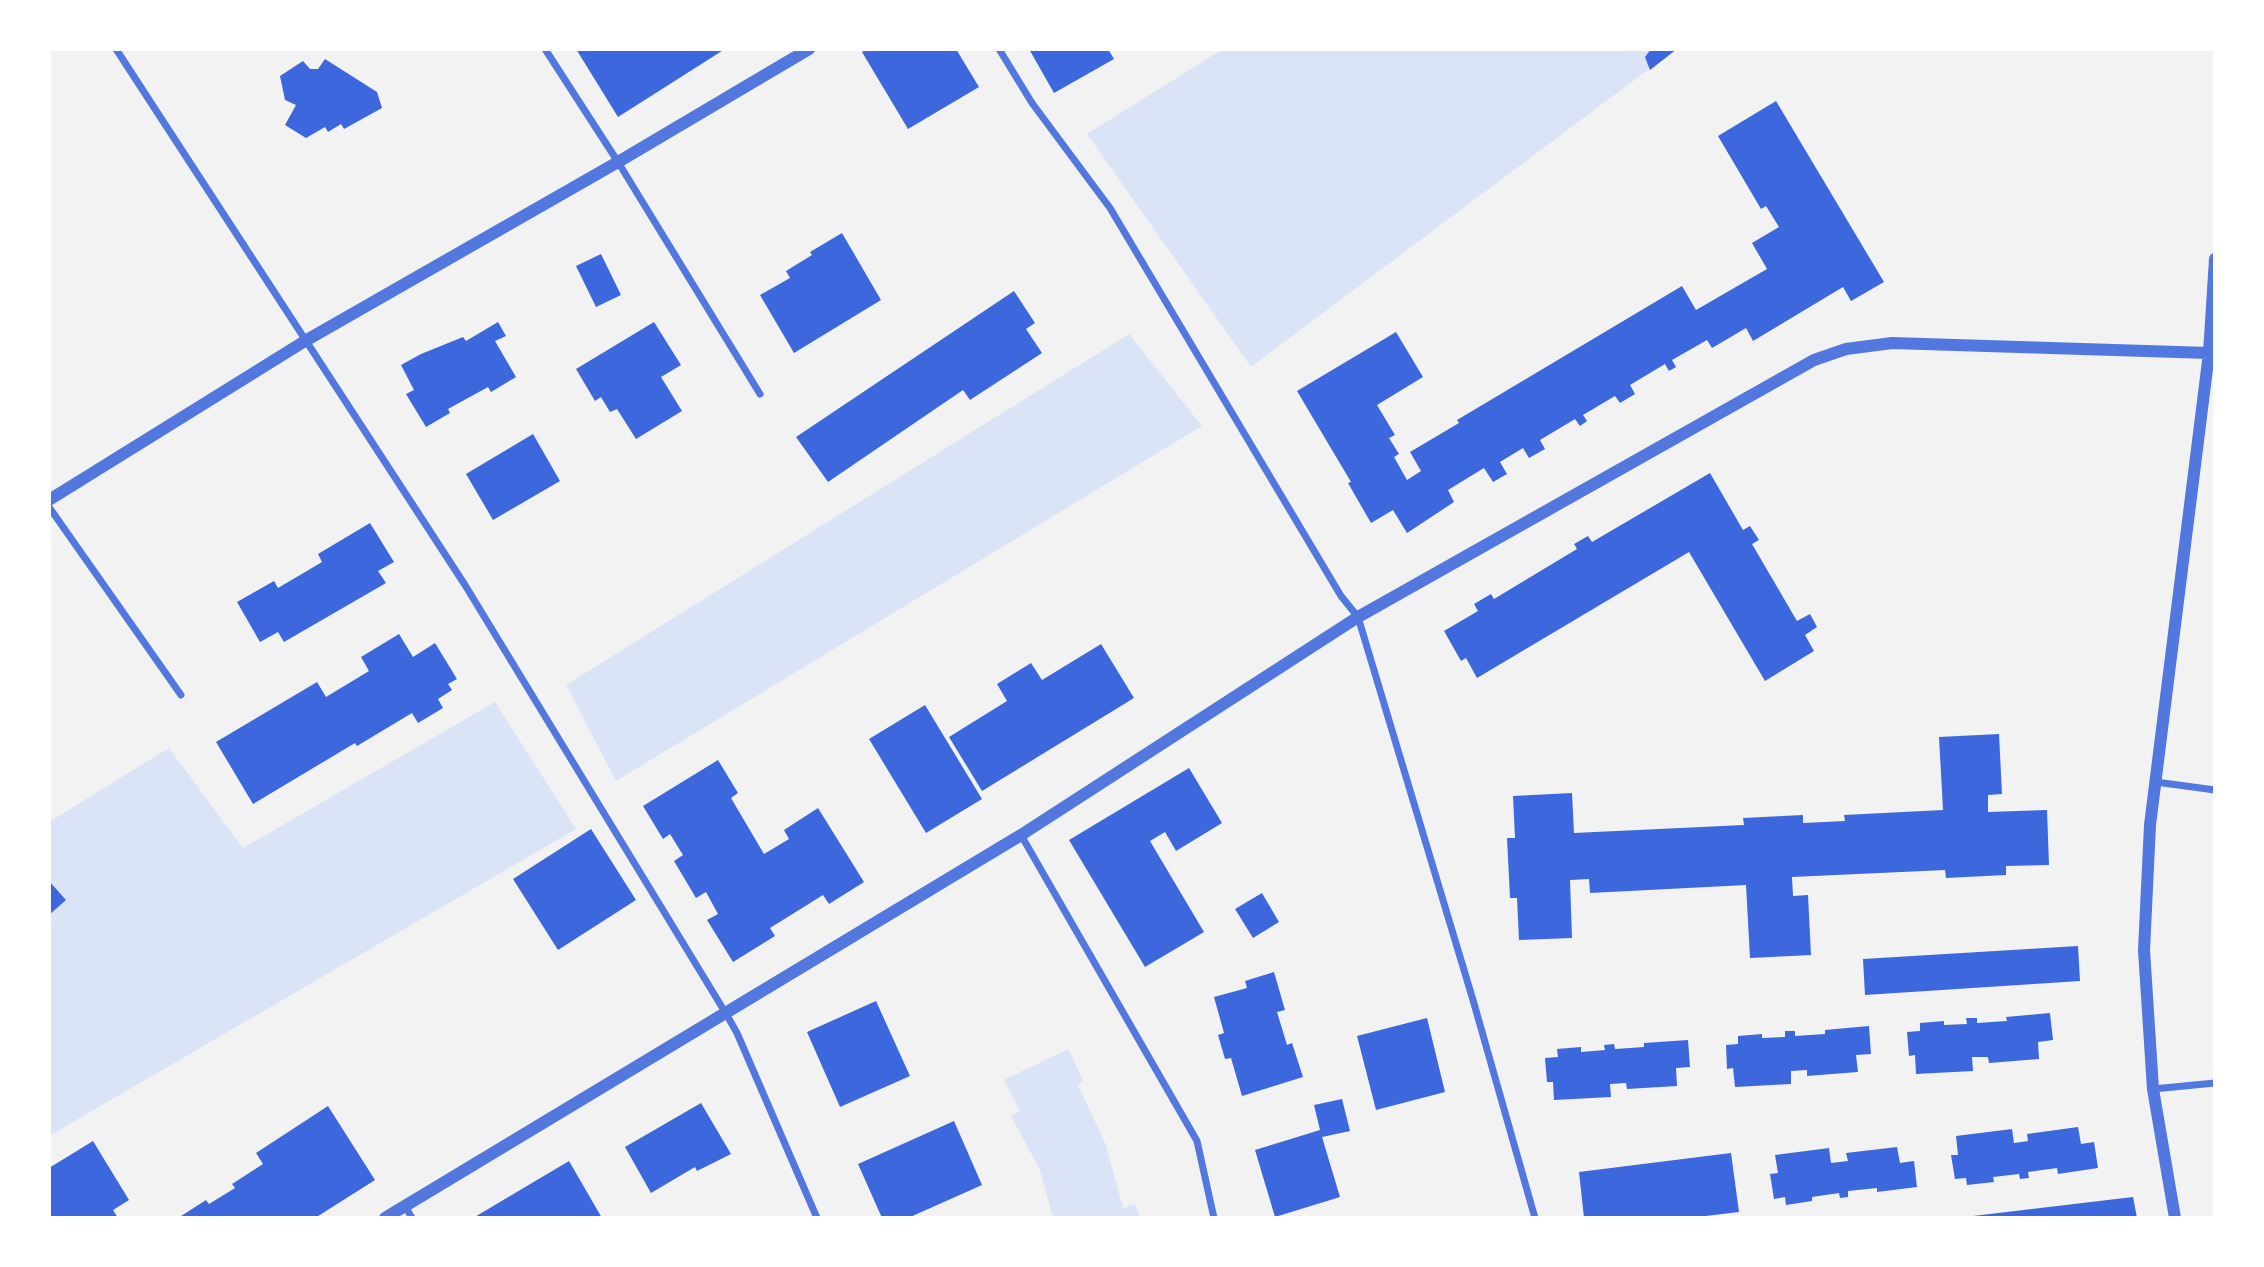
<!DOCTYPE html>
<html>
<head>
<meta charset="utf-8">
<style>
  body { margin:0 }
  #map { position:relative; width:2264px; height:1267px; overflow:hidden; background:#f2f2f2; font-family:"Fira Sans Condensed",sans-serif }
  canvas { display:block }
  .frame { position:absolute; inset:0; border:51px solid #fff; pointer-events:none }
</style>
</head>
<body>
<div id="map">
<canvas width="2264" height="1267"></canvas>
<div class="frame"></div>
</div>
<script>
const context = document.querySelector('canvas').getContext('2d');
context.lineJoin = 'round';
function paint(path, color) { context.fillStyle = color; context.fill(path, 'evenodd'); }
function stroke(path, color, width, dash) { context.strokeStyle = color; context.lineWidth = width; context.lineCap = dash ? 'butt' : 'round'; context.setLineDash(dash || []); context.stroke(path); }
paint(new Path2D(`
  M1223 49H1676L1251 367 1087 134Z
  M1129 334 1202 426 616 781 566 685Z
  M495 702 576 829 49 1136V822L169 748 243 848Z
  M1068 1049 1083 1080 1078 1085 1106 1145 1123 1208 1135 1204 1140 1218H1053L1040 1170 1011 1116 1020 1111 1004 1080Z`), '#dbe4f7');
paint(new Path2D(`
  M576 49H725L618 117Z
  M867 49H956L979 87 908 129 862 52Z
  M1029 49H1108L1114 59 1054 93Z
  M1651 49H1677L1650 70 1645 57Z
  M325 59 377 92 382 108 344 129 341 124 328 132 325 127 306 138 285 125 296 105 285 100 280 76 303 61 310 69H318Z
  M1776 101 1884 282 1851 301 1843 287 1753 341 1746 328 1712 348 1707 340 1672 360 1676 367 1669 371 1665 364 1630 385 1635 394 1620 403 1615 396 1583 415 1587 421 1580 426 1575 419 1540 440 1545 449 1529 458 1523 448 1500 462 1507 474 1493 482 1484 468 1448 490 1454 502 1407 533 1393 510 1371 523 1348 483 1351 482 1297 391 1396 332 1423 377 1377 405 1395 435 1389 438 1399 454 1394 457 1407 480 1421 471 1410 452 1459 423 1457 420 1682 286 1696 310 1767 269 1752 243 1779 227 1766 206 1761 209 1718 136Z
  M842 233 881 300 794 353 760 295 790 278 786 271 812 255 810 252Z
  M601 254 621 295 596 307 576 266Z
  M1014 291 1035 323 1026 329 1042 353 970 400 963 390 828 482 796 437Z
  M498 322 506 336 495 341 516 377 491 392 488 387 448 409 450 413 426 427 406 394 414 390 401 365 421 354 463 337 466 341Z
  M654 322 681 365 661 377 682 411 636 439 617 409 610 412 601 397 595 401 576 369Z
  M533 434 560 481 493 520 466 474Z
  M1710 473 1743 530 1750 526 1759 540 1752 544 1797 621 1810 614 1817 627 1805 635 1814 651 1765 681 1689 552 1477 678 1466 658 1461 661 1444 631 1478 611 1474 604 1491 594 1494 599 1577 549 1574 544 1588 536 1592 542Z
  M370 523 394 562 378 571 386 583 284 642 278 632 260 642 237 602 274 581 278 588 322 562 318 554Z
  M399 634 413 657 435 643 457 679 448 684 452 690 438 699 443 708 418 723 412 713 357 746 355 743 253 804 216 742 317 682 326 697 369 671 361 657Z
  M1101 644 1134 698 982 791 949 737 1007 701 997 684 1031 663 1042 680Z
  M925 705 982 799 926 833 869 739Z
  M1999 734 2002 794 1988 795V812L2047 810 2049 865 2006 866V875L1946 878 1945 870 1792 877 1793 896 1808 895 1811 955 1750 958 1746 885 1590 893 1589 879 1570 880 1572 938 1519 940 1517 898H1510L1507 838H1515L1513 796 1572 793 1574 833 1744 825 1743 818 1803 815V823L1845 821 1844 815 1943 810 1939 737Z
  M718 760 738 793 731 798 764 854 789 839 784 830 818 808 864 882 829 904 823 895 770 928 775 936 733 962 707 920 718 914 706 892 696 898 674 861 683 855 670 834 663 839 643 806Z
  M1189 768 1222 823 1176 851 1165 832 1150 841 1204 932 1145 967 1069 840Z
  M591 829 636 900 558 950 513 879Z
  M49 881 66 900 49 915Z
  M1262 893 1279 922 1253 938 1235 909Z
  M2078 946 2080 981 1865 995 1863 959Z
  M1274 972 1285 1010 1277 1012 1287 1045 1292 1043 1303 1077 1242 1096 1231 1058 1225 1059 1218 1035 1224 1033 1214 997 1247 988 1245 981Z
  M876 1001 910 1076 840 1107 807 1032Z
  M2050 1013 2053 1040 2038 1042 2039 1059 1989 1063 1988 1057H1972L1973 1071 1916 1074 1915 1055 1909 1056 1907 1032 1920 1031V1023L1944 1021V1025L1967 1024 1966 1018H1977V1023L2007 1021 2006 1017Z
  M1427 1018 1445 1092 1376 1110 1357 1036Z
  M1869 1026 1871 1054 1856 1055 1858 1072 1807 1076V1070L1791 1071V1084L1735 1087 1733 1068 1727 1069 1726 1045 1738 1044V1036L1762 1034V1038L1785 1037V1031H1795V1036L1825 1034V1030Z
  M1688 1040 1690 1067 1676 1068 1677 1086 1627 1089 1626 1083 1610 1084 1611 1097 1554 1100 1553 1082H1547L1545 1058 1558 1057 1557 1049 1581 1047V1052L1605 1050 1604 1045 1614 1044 1615 1049 1644 1047V1043Z
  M1342 1099 1350 1131 1322 1137 1340 1197 1275 1217 1255 1150 1320 1130 1314 1105Z
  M701 1103 731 1154 697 1171 695 1167 651 1193 625 1147Z
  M328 1106 375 1180 315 1218H178L206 1200 209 1204 235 1188 232 1184 263 1164 256 1153Z
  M954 1121 982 1185 908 1218H882L858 1164Z
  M2078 1127 2081 1144 2094 1142 2098 1168 2058 1174 2057 1168 2028 1172 2029 1178 2020 1179 2019 1174 1993 1177 1994 1182 1967 1185 1966 1178 1955 1179 1951 1155H1958L1956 1136 2012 1129 2014 1143 2028 1141 2027 1134Z
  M93 1141 129 1200 113 1210 118 1218H49V1168Z
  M1897 1147 1900 1163 1914 1161 1917 1187 1877 1192V1188L1848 1191V1197L1840 1198 1839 1193 1812 1197V1201L1786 1205 1785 1197 1774 1199 1770 1174 1778 1173 1775 1155 1829 1148 1831 1163 1848 1161 1846 1153Z
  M1731 1153 1739 1212 1689 1218H1584L1579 1172Z
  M569 1161 602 1218H473Z
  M2133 1197 2137 1218H1973V1216Z`), '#3d67dc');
stroke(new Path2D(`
  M116 49 465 585 725 1012 737 1033 817 1218
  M545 49 618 162 760 394
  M999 49 1032 103 1110 208 1341 596 1358 617 1473 1000 1535 1218
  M49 507 181 695
  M2156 782 2215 790
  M1021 835 1197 1141 1214 1218
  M2153 1089 2215 1083
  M405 1206 412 1218`), '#5277de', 7);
stroke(new Path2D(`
  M49 500 305 341 618 162 809 49
  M385 1218 1021 835 1358 617 1814 360 1846 349 1892 343 2209 353
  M2175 1218 2153 1089 2144 950 2150 825 2209 353 2215 259`), '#5277de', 12);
</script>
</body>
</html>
